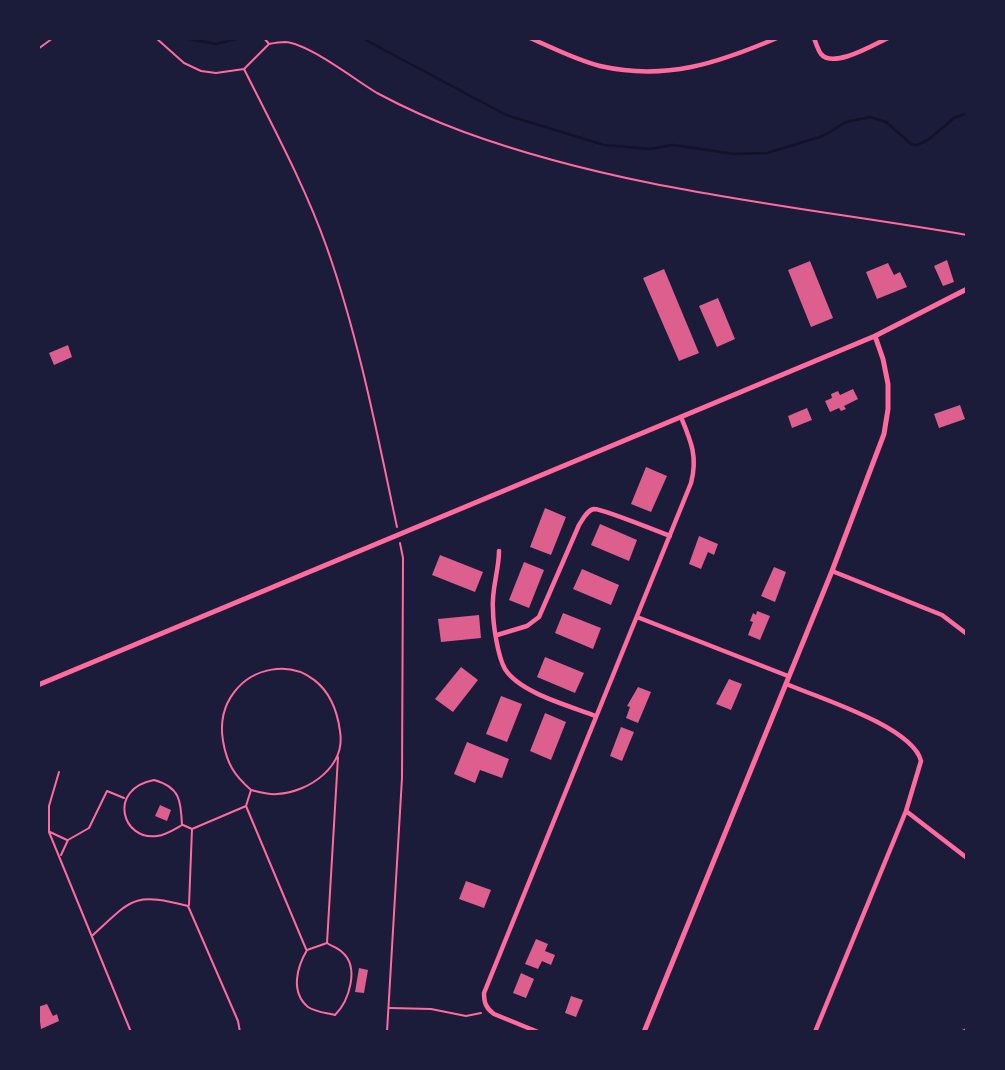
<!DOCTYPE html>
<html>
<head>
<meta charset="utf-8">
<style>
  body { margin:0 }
  #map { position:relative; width:1005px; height:1070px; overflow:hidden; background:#1b1b3a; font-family:"Noto Serif",serif }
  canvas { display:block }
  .frame { position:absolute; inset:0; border:40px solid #1b1b3a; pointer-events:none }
</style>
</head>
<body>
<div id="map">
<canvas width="1005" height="1070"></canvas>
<div class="frame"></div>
</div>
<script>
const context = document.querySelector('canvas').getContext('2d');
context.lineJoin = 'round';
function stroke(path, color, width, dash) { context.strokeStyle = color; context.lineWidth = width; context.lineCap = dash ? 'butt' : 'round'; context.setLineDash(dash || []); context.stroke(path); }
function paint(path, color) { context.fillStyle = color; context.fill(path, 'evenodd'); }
stroke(new Path2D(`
  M184 38 216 44 240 38
  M362 38 506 115 604 145 650 149 673 145 735 154 767 153 823 136 846 122 870 117 886 122 911 144 917 145 928 140 954 118 967 113`), '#12122b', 2.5);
paint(new Path2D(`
  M947 260 954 282 943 286 934 266Z
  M810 261 833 318 811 327 788 270Z
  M888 263 894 275 900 272 907 287 877 299 866 272Z
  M664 269 699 353 679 361 643 278Z
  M718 298 735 339 717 347 699 306Z
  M68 345 72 357 54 365 49 353Z
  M853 389 858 399 844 406 846 409 841 411 839 408 830 412 825 401 832 398 831 394 838 391 840 395Z
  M960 405 965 419 939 428 934 414Z
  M807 408 812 420 792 428 788 416Z
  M646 467 667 476 651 512 631 504Z
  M545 508 566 517 551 555 530 547Z
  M600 524 637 540 629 561 591 545Z
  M699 536 718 544 714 555 708 552 701 569 689 564Z
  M440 555 483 572 475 592 432 575Z
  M524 562 544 570 529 608 509 600Z
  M774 567 786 572 775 602 761 596Z
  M582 569 619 585 611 605 573 589Z
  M757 611 770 616 760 640 748 635 753 622 750 621 753 613 756 615Z
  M563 613 601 628 593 649 555 633Z
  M479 615 481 638 441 642 438 619Z
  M545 657 584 673 575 693 537 677Z
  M461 667 478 680 453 712 435 699Z
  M729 679 742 684 731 710 716 704Z
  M638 687 651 692 638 723 626 718 630 707 627 706Z
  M501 696 522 704 507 742 486 734Z
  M545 713 566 722 551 760 530 751Z
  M621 727 634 732 622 761 610 756Z
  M467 742 509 759 502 778 480 770 475 783 454 774Z
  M160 805 171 810 167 821 155 816Z
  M466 881 491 890 484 908 459 899Z
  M536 939 548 944 545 951 555 955 551 965 542 961 538 969 525 964Z
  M359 968 368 970 364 993 355 992Z
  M521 973 534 979 526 998 513 993Z
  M571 996 583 1000 576 1017 565 1013Z
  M47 1004 53 1016 57 1014 59 1021 41 1029 38 1007Z`), '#dd5f8e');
stroke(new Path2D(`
  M156 38 184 63 201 71 216 73 244 69 268 45
  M264 38 269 44C274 43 280 42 285 42 308 43 355 80 377 93 405 108 434 121 464 132 625 191 798 206 967 235
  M38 49 53 38
  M244 69C273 127 305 186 327 248 359 339 377 433 397 527
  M390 1008 431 1009 466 1016 481 1013
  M387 1032 402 778 403 558 400 543`), '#ff6b9d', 2);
stroke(new Path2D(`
  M59 772 49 806V832L131 1032
  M154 780C180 787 181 801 182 825 175 829 166 835 157 836 122 841 107 789 154 780Z
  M246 806 306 949
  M183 825 192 829 189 905
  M192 829 246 806 251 790C259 792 269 795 277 794 310 792 346 766 340 731 327 633 210 662 223 741 227 764 234 775 251 790
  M50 832 67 840
  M61 855 68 840 89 828 107 791 124 798
  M93 935C132 899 133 892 188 906L238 1021 240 1032
  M327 943C331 946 338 948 342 952 360 967 349 1001 335 1015 327 1013 315 1012 308 1007 290 992 297 967 307 950L327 943 338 757`), '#ff6b9d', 2);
stroke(new Path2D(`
  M530 38C553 48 576 60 600 66 666 81 718 63 777 38
  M814 38C816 43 818 50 821 54 833 69 873 45 888 38
  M499 551C499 571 491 590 493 610 493 625 498 657 505 669 520 693 570 706 596 716
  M832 571 942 615 967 634
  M637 617 788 676
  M497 635 527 626 539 617 579 525C583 519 587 510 594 509 603 509 657 531 670 536
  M786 684C817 697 913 727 921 761L906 811 815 1032
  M906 811 967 858
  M538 1032 494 1014C486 1008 484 1003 484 993L691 483C698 457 691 441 681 417
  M963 1032 967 1030`), '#ff6b9d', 4.5);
stroke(new Path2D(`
  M38 685 875 336 967 289
  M644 1032 832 571 884 434 888 409V384L883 359 875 336`), '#ff6b9d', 5);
</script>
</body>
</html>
